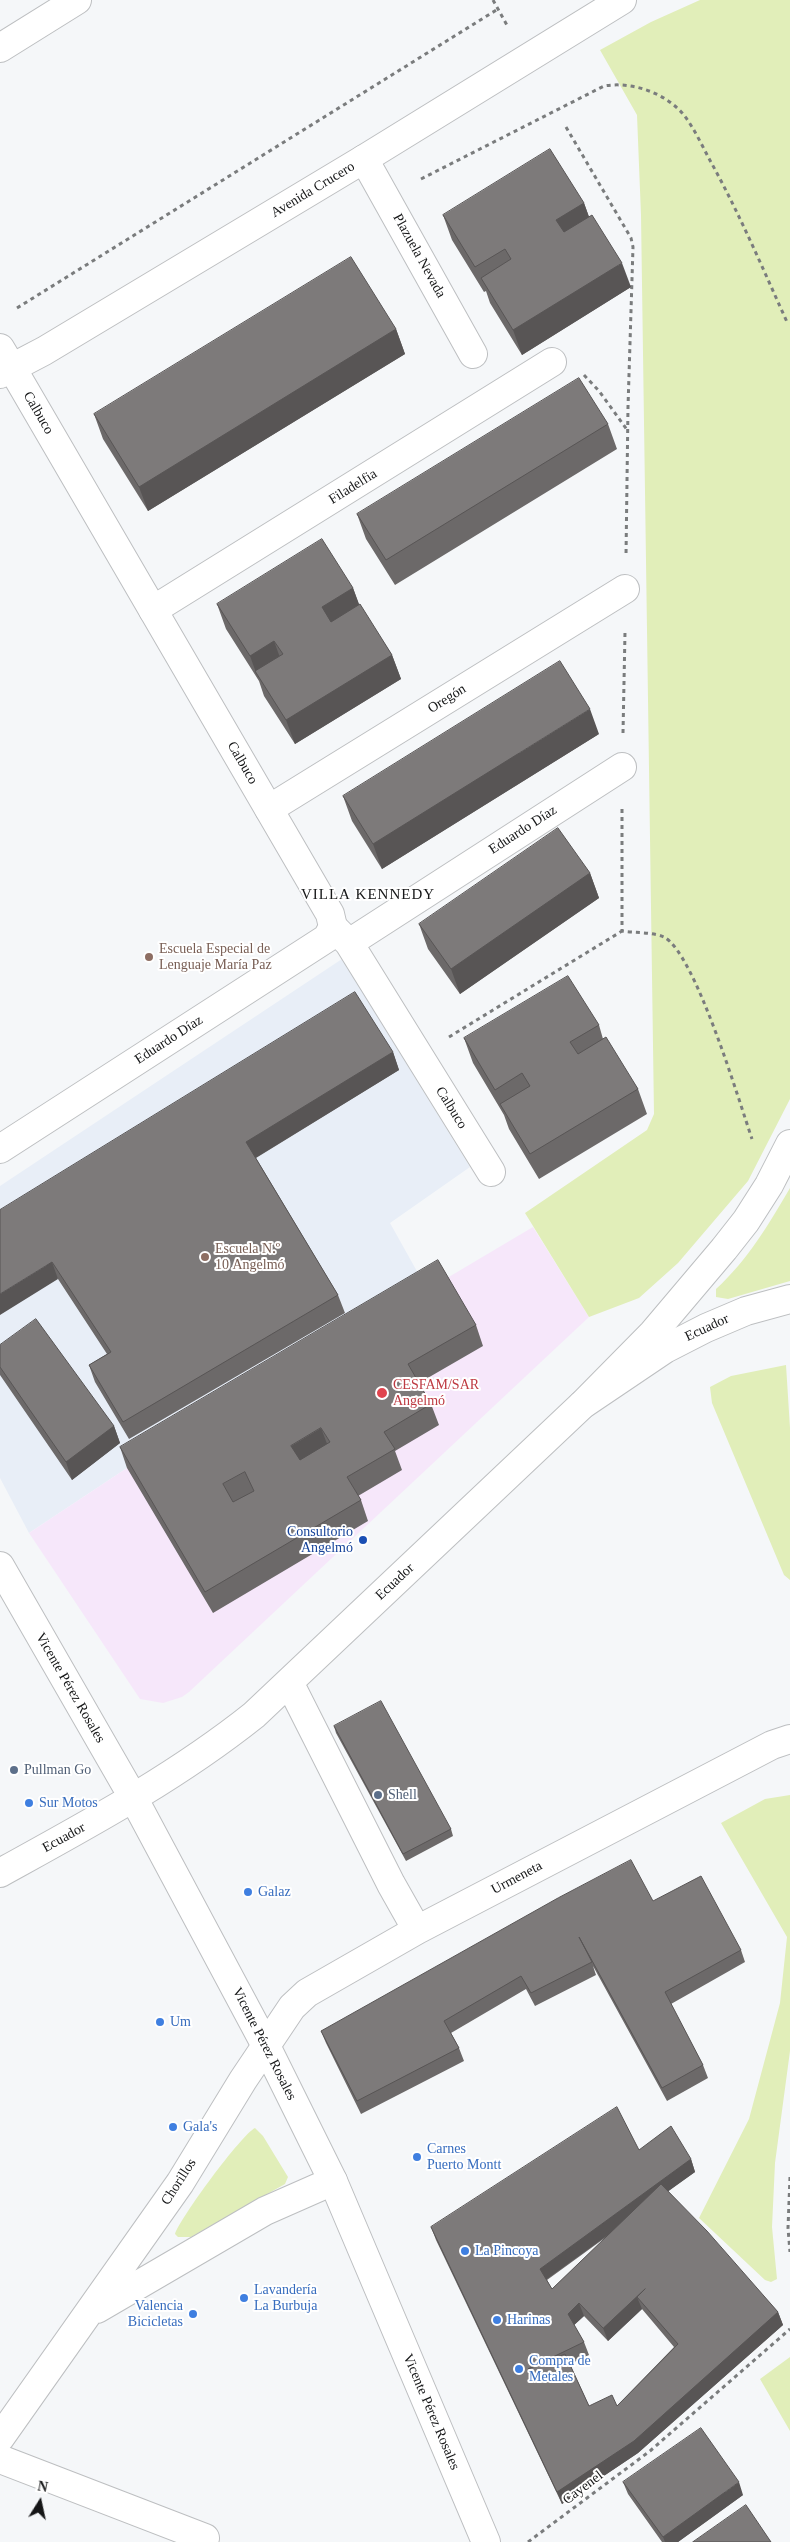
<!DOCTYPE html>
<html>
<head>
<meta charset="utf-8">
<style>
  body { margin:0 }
  #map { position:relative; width:790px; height:2542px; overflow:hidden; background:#f5f7f9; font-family:Georgia,serif }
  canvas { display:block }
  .north { position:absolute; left:15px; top:2477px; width:50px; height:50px; -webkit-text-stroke:4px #fff; paint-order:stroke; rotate:10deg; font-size:14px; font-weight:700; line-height:20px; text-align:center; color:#151617 }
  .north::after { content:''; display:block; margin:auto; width:18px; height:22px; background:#151617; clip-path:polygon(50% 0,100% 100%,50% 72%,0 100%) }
</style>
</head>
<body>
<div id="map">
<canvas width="790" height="2542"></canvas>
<div class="north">N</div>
</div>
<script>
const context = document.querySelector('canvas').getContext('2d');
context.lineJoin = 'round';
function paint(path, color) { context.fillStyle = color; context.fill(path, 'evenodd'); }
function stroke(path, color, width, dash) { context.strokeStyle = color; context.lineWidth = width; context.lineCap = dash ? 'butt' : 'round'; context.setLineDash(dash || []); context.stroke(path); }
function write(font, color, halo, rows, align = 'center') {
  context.font = font + ' Georgia,serif'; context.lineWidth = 4; context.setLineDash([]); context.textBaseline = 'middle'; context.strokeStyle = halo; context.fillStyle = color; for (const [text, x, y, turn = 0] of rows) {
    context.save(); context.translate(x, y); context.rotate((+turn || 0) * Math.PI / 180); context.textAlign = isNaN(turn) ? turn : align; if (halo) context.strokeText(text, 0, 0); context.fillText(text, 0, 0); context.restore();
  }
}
paint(new Path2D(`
  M342 959 470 1167 390 1223 428 1291 127 1468 29 1533 0 1478V1186Z`), '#e8eef7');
paint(new Path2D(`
  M533 1227 589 1317 189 1692 182 1697 163 1703 140 1699 29 1533 127 1468Z`), '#f6e7fa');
paint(new Path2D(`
  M700 0H790V1099L748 1181 678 1263 639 1298 589 1317 525 1213 647 1130 654 1114 641 215 637 115 600 50 651 22Z
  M790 1188V1281L728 1299 716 1297V1289C747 1261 769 1224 790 1188Z
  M786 1365 790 1428V1580L784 1575 712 1403 710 1387 731 1376Z
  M790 1795V2051L775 2163 772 2227 777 2279 771 2282 765 2280 699 2218 749 2119 780 2003 787 1937 721 1823 765 1799Z
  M255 2128 263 2136 288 2177 285 2184 191 2237H178L175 2234C181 2217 241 2135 255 2128Z
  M790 2357V2431L760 2379Z`), '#e1eeb9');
const minor = new Path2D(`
  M0 48 77 0
  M364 159 473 354
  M0 348 12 368
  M153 610 552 362
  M269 809 625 589
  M336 930 349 943 491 1172
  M349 943 622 767
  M289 1682 391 1884 417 1930
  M0 1873C87 1825 175 1778 254 1715L582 1405 665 1349 706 1328 746 1311 790 1299
  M97 2309 265 2211 333 2181
  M0 2438 180 2183 243 2080 292 2007 307 1993 417 1930 772 1745 790 1739
  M0 2459 205 2538`);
const major = new Path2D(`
  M0 374 44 351 364 159 622 0
  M0 1149 327 938 333 927 330 914 12 368
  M0 1566 134 1799 266 2046 333 2181 486 2542`);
const highway = new Path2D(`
  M582 1405 653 1333 724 1249 746 1221 769 1185 790 1144`);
stroke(minor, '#bdbfc1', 30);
stroke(major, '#bdbfc1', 30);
stroke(highway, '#bdbfc1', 30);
stroke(new Path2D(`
  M493 0 508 27
  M566 127 631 238 633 247 628 407 626 556
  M421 179 604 86C632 81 665 93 683 114 695 129 703 148 712 164 740 215 763 269 787 322
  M17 308 498 9
  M584 375 599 391 628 431
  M623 733 625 632
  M622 809V931C634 933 653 932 664 937 695 953 739 1101 752 1139
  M449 1037 622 931
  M790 2177 788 2228 790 2252
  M528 2542 650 2451 790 2329`), '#7a7c7d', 3, [4, 4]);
stroke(minor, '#fff', 28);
stroke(major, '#fff', 28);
stroke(highway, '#fff', 28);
paint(new Path2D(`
  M584 203 589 217 631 287 522 355 490 303 486 291 484 292 452 240 443 215Z
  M396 329 405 354 148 511 103 439 94 414Z
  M608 424 617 449 395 585 366 539 357 514Z
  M353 588 359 605 392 655 401 679 295 744 264 696 259 681 226 629 217 604Z
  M599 734 382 869 352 821 343 796Z
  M590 873 599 898 460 994 428 949 419 924Z
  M599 1025 603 1039 638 1089 647 1114 539 1179 509 1129 504 1115 473 1063 464 1038Z
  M393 1052 399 1070 256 1158 338 1295 345 1313 129 1439 95 1382 89 1365 107 1354 58 1279 0 1210Z
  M476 1325 483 1346 419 1383 431 1404 439 1425 395 1451 402 1470 358 1496 361 1500 368 1521 213 1613 127 1468 120 1447Z
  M0 1345 114 1426 120 1443 72 1480 0 1375Z
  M334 1726 451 1829 453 1836 406 1861 336 1733Z
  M653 1901 741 1950 745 1962 671 2004 703 2065 708 2078 667 2101 593 1966 596 1975 535 2006 526 1989 451 2033 459 2048 464 2061 361 2114 326 2043 321 2031Z
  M639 2150 691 2159 695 2172 668 2191 778 2312 783 2325 638 2453 562 2504 436 2240 431 2227ZM609 2235 552 2289 547 2280ZM642 2309 674 2347 617 2406H589L570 2364 589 2355 584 2342 574 2325 584 2316 608 2341Z
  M623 2482 743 2495 678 2542H662L628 2494Z`), '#6c6969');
paint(new Path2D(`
  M584 203 593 228 566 244 556 220Z
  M622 263 631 287 522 355 513 330Z
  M396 329 405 354 148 511 139 487Z
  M353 588 362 612 331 632 322 607Z
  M274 641 283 666 255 671 259 681 250 656Z
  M392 655 401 679 295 744 286 720Z
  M590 709 599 734 382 869 373 844Z
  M590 873 599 898 460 994 451 969Z
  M393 1052 399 1070 252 1160 246 1142Z
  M52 1262 58 1279 0 1315V1294Z
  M114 1426 120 1443 72 1480 66 1462Z
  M321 1428 329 1449 299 1467 291 1446Z
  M691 2159 695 2172 544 2281 540 2269Z
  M645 2289 637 2297 642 2309 608 2341 603 2328Z
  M579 2303 584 2316 572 2327 568 2314Z
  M778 2312 783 2325 638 2453 562 2504 557 2492Z
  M739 2482 743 2495 678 2542H665L663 2537Z`), '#585555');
const building = new Path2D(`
  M550 149 584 203 556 220 564 232 592 215 622 263 513 330 481 278 511 259 505 249 475 267 443 215Z
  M351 257 396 329 139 487 94 414Z
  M579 378 608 424 386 560 357 514Z
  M322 539 353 588 322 607 331 622 360 604 392 655 286 720 255 671 283 654 274 641 250 656 217 604Z
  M560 661 590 709 373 844 343 796Z
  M558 828 590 873 451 969 419 924Z
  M568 976 599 1025 570 1042 578 1054 606 1037 638 1089 530 1154 500 1104 530 1086 522 1073 495 1090 464 1038Z
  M355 992 393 1052 246 1142 338 1295 123 1422 89 1365 111 1352 52 1262 0 1294V1210Z
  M438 1260 476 1325 408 1364 431 1404 384 1432 395 1449 347 1477 361 1500 205 1592 120 1447ZM321 1428 330 1442 300 1460 291 1446ZM245 1472 254 1491 233 1502 223 1484Z
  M36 1319 114 1426 66 1462 0 1367V1345Z
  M381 1701 451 1829 403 1854 334 1726Z
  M631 1860 653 1901 701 1876 741 1950 665 1992 703 2065 662 2088 579 1937 592 1962 531 1993 521 1976 444 2021 459 2048 357 2101 321 2031 558 1898Z
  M617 2107 639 2150 671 2126 691 2159 540 2269 552 2289 661 2184 707 2231 778 2312 634 2441 557 2492 431 2227ZM645 2289 637 2297 678 2344 617 2406 612 2395 589 2406 565 2354 528 2369 584 2342 568 2314 579 2303 603 2328Z
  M701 2428 739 2482 663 2537 623 2482Z
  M746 2505 771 2542H693Z`);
paint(building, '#7d7a7a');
stroke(building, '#585555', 1);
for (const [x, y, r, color] of [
  [149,957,5,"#8d6e63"],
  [205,1257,5,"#8d6e63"],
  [382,1393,6,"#e0444e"],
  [363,1540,5,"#1a4fb4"],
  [14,1770,5,"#5c6f8a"],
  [378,1795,5,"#5c6f8a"],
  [29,1803,5,"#3f7fe0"],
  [248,1892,5,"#3f7fe0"],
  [160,2022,5,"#3f7fe0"],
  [173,2127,5,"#3f7fe0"],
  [417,2157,5,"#3f7fe0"],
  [465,2251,5,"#3f7fe0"],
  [244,2298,5,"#3f7fe0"],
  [193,2314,5,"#3f7fe0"],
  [497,2320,5,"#3f7fe0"],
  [519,2369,5,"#3f7fe0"]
]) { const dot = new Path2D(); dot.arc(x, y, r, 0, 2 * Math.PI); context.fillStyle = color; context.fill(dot); stroke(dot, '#fff', 2); }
write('14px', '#151617', '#fff', [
  ["Avenida Crucero",313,190,-31],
  ["Plazuela Nevada",419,256,61],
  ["Calbuco",38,413,60],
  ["Filadelfia",353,487,-32],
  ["Oregón",447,699,-32],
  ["Calbuco",242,763,60],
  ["Eduardo Díaz",523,830,-33],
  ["Eduardo Díaz",169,1040,-33],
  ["Calbuco",451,1108,58],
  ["Ecuador",707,1328,-25],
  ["Ecuador",395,1582,-43],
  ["Vicente Pérez Rosales",70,1688,60],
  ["Ecuador",64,1838,-29],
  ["Urmeneta",517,1878,-28],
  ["Vicente Pérez Rosales",264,2044,63],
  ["Chorillos",179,2182,-57],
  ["Vicente Pérez Rosales",431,2412,67],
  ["Cayenel",583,2488,-37]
]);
write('14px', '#785e54', '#fff', [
  ["Escuela Especial de",159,949],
  ["Lenguaje María Paz",159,965],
  ["Escuela N.º",215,1249],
  ["10 Angelmó",215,1265]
], 'left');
write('14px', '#be3a42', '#fff', [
  ["CESFAM/SAR",393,1385],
  ["Angelmó",393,1401]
], 'left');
write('14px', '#164399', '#fff', [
  ["Consultorio",353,1532],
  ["Angelmó",353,1548]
], 'right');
write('14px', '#4e5e75', '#fff', [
  ["Pullman Go",24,1770],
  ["Shell",388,1795]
], 'left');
write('14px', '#366cbe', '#fff', [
  ["Sur Motos",39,1803],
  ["Galaz",258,1892],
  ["Um",170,2022],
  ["Gala's",183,2127],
  ["Carnes",427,2149],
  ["Puerto Montt",427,2165],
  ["La Pincoya",475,2251],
  ["Lavandería",254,2290],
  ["La Burbuja",254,2306],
  ["Valencia",183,2306,"right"],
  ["Bicicletas",183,2322,"right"],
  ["Harinas",507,2320],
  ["Compra de",529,2361],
  ["Metales",529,2377]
], 'left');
context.letterSpacing = '1px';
write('15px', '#151617', '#fff', [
  ["VILLA KENNEDY",368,895]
]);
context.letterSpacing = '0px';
</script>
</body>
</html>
